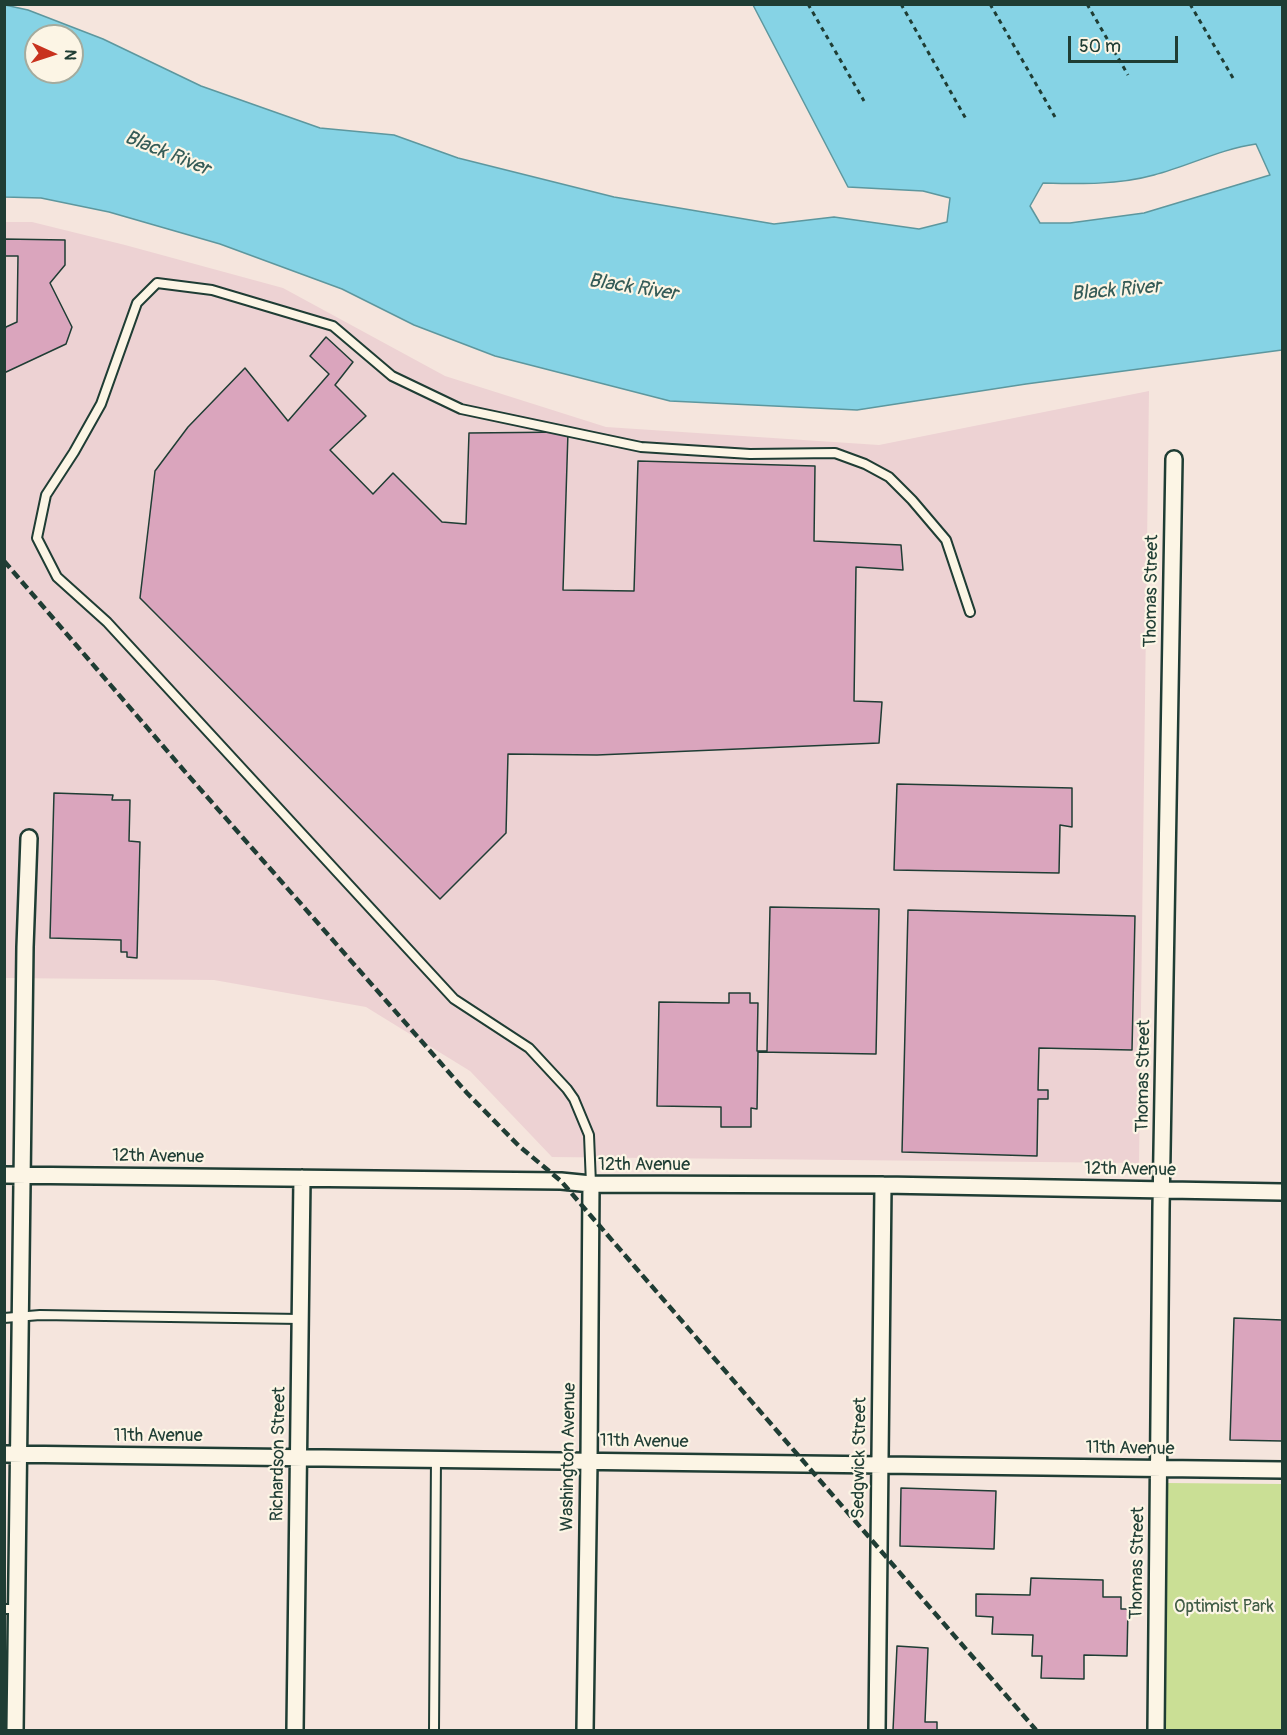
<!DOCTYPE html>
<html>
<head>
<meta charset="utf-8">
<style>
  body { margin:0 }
  #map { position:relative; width:1287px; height:1735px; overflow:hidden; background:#f5e5dd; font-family:Pangolin,sans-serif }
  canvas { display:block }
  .frame { position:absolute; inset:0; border:6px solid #1f3d34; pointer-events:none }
  .north { position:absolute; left:24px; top:24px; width:60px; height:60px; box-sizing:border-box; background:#fcf5e5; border:2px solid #a4ab9e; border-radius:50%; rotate:93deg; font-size:16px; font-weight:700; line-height:24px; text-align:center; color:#1f3d34 }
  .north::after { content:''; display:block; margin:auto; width:21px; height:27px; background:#c8321e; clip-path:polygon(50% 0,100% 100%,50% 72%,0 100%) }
  .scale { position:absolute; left:1068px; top:36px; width:110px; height:27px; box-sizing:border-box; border:3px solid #1f3d34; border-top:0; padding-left:8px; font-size:18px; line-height:21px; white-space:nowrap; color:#1f3d34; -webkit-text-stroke:4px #fcf5e5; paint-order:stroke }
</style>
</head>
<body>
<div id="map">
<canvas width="1287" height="1735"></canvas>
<div class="frame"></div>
<div class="north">N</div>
<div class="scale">50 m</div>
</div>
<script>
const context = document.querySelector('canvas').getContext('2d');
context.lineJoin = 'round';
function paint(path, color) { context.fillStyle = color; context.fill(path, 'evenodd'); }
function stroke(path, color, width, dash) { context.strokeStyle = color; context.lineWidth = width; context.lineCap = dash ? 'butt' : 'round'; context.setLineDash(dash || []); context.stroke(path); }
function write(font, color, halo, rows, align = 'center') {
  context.font = font + ' Pangolin,sans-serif'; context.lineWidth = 4.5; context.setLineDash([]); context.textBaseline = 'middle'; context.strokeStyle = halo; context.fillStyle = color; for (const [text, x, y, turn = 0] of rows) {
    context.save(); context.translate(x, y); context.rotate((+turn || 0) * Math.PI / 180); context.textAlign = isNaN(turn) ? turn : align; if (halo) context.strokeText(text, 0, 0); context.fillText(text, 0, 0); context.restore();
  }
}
paint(new Path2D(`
  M4 222H32L125 245 283 288 445 376 606 427 879 445 1149 391 1139 1163 552 1157 470 1071 366 1007 214 980 5 978Z`), '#edd2d3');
paint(new Path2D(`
  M1166 1483 1282 1484V1730H1163Z`), '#cadf95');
const water = new Path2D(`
  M5 5 28 10 103 39 201 86 320 128 394 135 458 158 614 197 774 224 834 217 919 229 947 222 950 198 923 191 848 187 753 5H1282V350L1026 384 857 410 670 401 495 356 414 325 342 289 220 244 109 212 41 198 5 197ZM36 36H72V72H36ZM1256 144 1270 175 1144 213 1070 223H1040L1030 206 1043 183C1080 184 1118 185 1154 175 1189 166 1220 149 1256 144Z`);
paint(water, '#86d3e5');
stroke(water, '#5d979e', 1.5);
const building = new Path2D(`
  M4 239 65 240V265L50 283 72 327 66 344 4 373V332L6 327 17 322 18 256H4Z
  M326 337 353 362 335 385 366 416 330 450 373 494 393 473 442 522 466 524 469 433 568 432 563 590 634 591 638 461 815 466 814 541 901 545 903 570 856 567 854 701 882 702 879 743 597 755 508 754 506 833 440 899 140 598 155 471 188 427 245 368 288 421 329 374 310 356Z
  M897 784 1072 788V827L1060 825 1059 873 894 870Z
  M54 793 113 795 112 800H130L129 841 140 842 137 958 127 957V952H121V940L50 938Z
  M770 907 879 909 876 1054 758 1052 757 1109 751 1108V1127H721V1107L657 1106 659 1002 729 1003V993H750V1003H758L757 1051H767Z
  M908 910 1135 916 1132 1050 1039 1048 1038 1090H1048V1099H1038L1037 1156 902 1152Z
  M1234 1318 1282 1320V1441L1230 1440Z
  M901 1488 996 1491 994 1549 900 1546Z
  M1031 1578 1103 1580V1597H1121V1609H1128L1127 1656 1084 1655V1679L1041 1678 1042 1656H1032L1033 1635 992 1634 993 1617 976 1616V1594L1030 1595Z
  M897 1646 928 1648 925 1722H937V1730H893Z`);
paint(building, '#daa5bd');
stroke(building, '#1f3d34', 1.5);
const lane = new Path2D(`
  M591 1184 589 1135 574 1099 567 1089 529 1048 454 999 107 622 57 577 37 538 46 495 74 452 101 404 137 303 157 283 212 290 333 326 392 376 461 409 641 447 750 454 835 453 865 464 889 477 912 500 946 540 970 612
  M4 1318 40 1315 300 1319
  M4 1609H18
  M434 1730 436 1458`);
const street = new Path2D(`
  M4 1175 561 1181 591 1184 883 1185 1282 1192
  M4 1454 1282 1470
  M15 1730 25 947 29 838
  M295 1730 302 1178
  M585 1730 589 1461 591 1184
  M877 1730 883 1185
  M1156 1730 1161 1208 1174 459`);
stroke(lane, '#1f3d34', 12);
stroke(street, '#1f3d34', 20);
stroke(new Path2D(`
  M808 4 864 101
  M901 4 966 119
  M990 4 1055 117
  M1087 4 1128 75
  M1190 4 1233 78`), '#1f3d34', 3, [4.5, 4.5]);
stroke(lane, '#fcf5e5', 8);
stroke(street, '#fcf5e5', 15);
stroke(new Path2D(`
  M4 561 187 774 467 1093 519 1146 561 1181 591 1216 1036 1730`), '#1f3d34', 4.5, [9, 4.5]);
write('18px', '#1f3d34', '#fcf5e5', [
  ["Thomas Street",1152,591,-89],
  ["Thomas Street",1144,1076,-89],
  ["12th Avenue",158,1157,1],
  ["12th Avenue",644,1165],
  ["12th Avenue",1130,1170,1],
  ["11th Avenue",158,1436],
  ["11th Avenue",644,1442,1],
  ["11th Avenue",1130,1449,1],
  ["Richardson Street",279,1454,-89],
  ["Washington Avenue",569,1457,-89],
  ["Sedgwick Street",860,1458,-89],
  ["Thomas Street",1138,1563,-89]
]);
write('18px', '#415d47', '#fcf5e5', [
  ["Optimist Park",1224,1607]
]);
write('italic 20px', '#345b57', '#fcf5e5', [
  ["Black River",167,154,22],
  ["Black River",633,288,9],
  ["Black River",1116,291,-5]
]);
</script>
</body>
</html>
